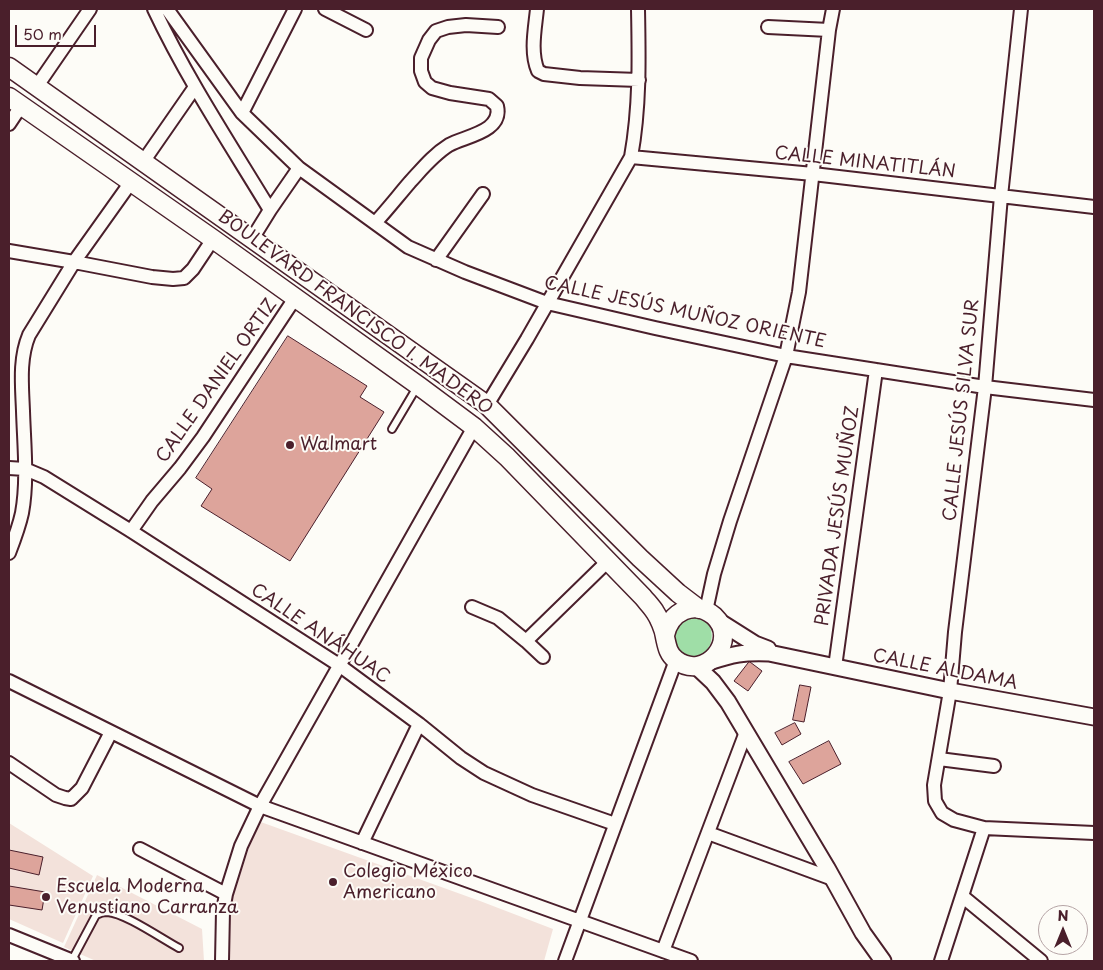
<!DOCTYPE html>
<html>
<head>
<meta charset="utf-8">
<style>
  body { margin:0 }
  #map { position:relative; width:1103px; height:970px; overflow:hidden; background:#fdfcf7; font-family:"Playpen Sans",sans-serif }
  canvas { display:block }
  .frame { position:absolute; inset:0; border:10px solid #4a1f2b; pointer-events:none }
  .north { position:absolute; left:1038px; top:905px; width:50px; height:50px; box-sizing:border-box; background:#fdfcf7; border:1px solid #b5a4a5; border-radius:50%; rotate:0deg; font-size:14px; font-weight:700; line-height:20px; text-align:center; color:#4a1f2b }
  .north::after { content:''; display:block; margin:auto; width:18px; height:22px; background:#4a1f2b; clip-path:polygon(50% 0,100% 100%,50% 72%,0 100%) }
  .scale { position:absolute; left:15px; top:25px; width:81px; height:22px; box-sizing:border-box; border:2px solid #4a1f2b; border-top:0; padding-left:6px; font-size:15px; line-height:18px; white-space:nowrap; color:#4a1f2b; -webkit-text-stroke:4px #fdfcf7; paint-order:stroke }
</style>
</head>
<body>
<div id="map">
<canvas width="1103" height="970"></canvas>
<div class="frame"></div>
<div class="north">N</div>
<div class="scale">50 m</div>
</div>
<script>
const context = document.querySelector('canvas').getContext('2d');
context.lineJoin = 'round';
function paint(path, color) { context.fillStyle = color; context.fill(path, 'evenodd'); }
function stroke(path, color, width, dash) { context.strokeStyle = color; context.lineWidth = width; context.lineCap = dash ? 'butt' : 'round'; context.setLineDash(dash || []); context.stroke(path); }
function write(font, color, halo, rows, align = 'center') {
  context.font = font + ' "Playpen Sans",sans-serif'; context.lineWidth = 4; context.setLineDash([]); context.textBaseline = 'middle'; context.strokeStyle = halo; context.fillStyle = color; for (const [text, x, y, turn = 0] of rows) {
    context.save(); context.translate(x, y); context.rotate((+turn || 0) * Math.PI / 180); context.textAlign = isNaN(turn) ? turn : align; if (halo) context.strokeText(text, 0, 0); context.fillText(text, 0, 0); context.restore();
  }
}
paint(new Path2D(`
  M258 821 480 901 553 929 544 961H227L231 902Z
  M9 823 93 876 63 943 9 919Z
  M97 875 202 929 204 961H96L64 947Z`), '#f3e2db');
paint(new Path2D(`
  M685 617C689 617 694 616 697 617 722 622 713 663 688 658 684 657 679 653 675 650L671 630Z`), '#9fdea7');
const building = new Path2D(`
  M288 336 367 386 360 397 384 412 290 561 201 506 212 489 196 478Z
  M750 662 762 671 748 691 734 681 748 663Z
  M800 685 811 687 804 722 793 720Z
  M795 723 801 734 782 745 775 733Z
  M829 741 841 764 803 784 789 762Z
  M9 850 43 857 39 875 9 868Z
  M9 886 45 892 42 910 9 905Z`);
paint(building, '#dda49b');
stroke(building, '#4a1f2b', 1);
const service = new Path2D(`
  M392 429 417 387
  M72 960 96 915C100 913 103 912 107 912 125 913 162 939 179 948`);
const minor = new Path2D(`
  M154 9C187 79 230 144 270 210
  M167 9 242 113 299 168 408 247 465 272 547 303 655 328 786 356 985 387 1094 400
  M325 9 366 30
  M537 9C535 29 530 52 538 71L544 74 580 78 639 80
  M1021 9 1001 196 985 387 955 632 950 691 934 785 935 801 942 813 954 820 984 828 1094 833
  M768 27 829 30
  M37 86 90 9
  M242 113 295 9
  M9 124 21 106
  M631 157 813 174 1094 207
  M143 162 195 87
  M375 223C387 210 398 196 410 182 422 169 433 155 449 145 465 136 503 132 497 106L489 99 450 93 432 88 425 82 421 71V58L429 40 436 31 448 27 466 25 498 27
  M252 239 270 210 299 168
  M9 251 74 262 152 277 173 279 184 278 193 269 213 239
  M436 260 483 194
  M487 405 527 339 631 157C640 107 639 59 638 9
  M9 468 25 469 44 477 131 531 339 665 419 724 461 758 484 773 532 795 615 824
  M131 531 152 501 180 468 203 437 295 298
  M9 553C14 540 19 527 22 513 28 480 24 444 23 411 22 385 19 359 29 335L74 262 131 182
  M472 607 498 618 526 641 543 657
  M706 611 714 574 730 521 786 356 799 292 829 30 833 9
  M526 641 608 561
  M835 667 876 370
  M9 681 260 806 691 961
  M939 759 994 766
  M9 763 56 795 65 798 71 799 82 788 111 732
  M708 833 833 879
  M362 843 419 724
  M140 849 226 894
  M962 896 1041 961
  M9 935 73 961
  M663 951 746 732
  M222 961 223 911 226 894 241 846 260 806 474 427
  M565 961 676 660
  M941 961 984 828`);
const tertiary = new Path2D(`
  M717 620 755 644 768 649
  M709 662C733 654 743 652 769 653L950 691 1094 717
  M696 666 713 682 728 702 827 868 863 933 883 961`);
const secondary = new Path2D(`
  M9 67 487 405 640 558 678 593 699 609
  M9 97 213 239 419 386 474 427 507 457 643 597C647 602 652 607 655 612 659 618 664 629 665 637 667 646 668 654 676 660 705 682 740 640 714 616 694 599 670 612 665 635`);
stroke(service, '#4a1f2b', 10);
stroke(minor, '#4a1f2b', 16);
stroke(tertiary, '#4a1f2b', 19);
stroke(secondary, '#4a1f2b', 21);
stroke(service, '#fdfcf7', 6);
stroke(minor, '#fdfcf7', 12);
stroke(tertiary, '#fdfcf7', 15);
stroke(secondary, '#fdfcf7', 18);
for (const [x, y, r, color] of [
  [290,445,5,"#4a1f2b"],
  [333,882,5,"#4a1f2b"],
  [46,897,5,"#4a1f2b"]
]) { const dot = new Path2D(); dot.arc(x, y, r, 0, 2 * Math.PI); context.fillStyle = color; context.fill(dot); stroke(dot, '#fdfcf7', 2); }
write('18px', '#4a1f2b', '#fdfcf7', [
  ["CALLE MINATITLÁN",865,163,6],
  ["BOULEVARD FRANCISCO I. MADERO",355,313,36],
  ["CALLE JESÚS MUÑOZ ORIENTE",685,313,12],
  ["CALLE DANIEL ORTIZ",217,381,-55],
  ["CALLE JESÚS SILVA SUR",962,410,-84],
  ["PRIVADA JESÚS MUÑOZ",838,516,-82],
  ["CALLE ANÁHUAC",320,634,34],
  ["CALLE ALDAMA",945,670,11]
]);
write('18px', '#4a1f2b', '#fdfcf7', [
  ["Walmart",300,445],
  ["Colegio México",343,872],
  ["Americano",343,893],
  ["Escuela Moderna",56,887],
  ["Venustiano Carranza",56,908]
], 'left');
</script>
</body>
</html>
